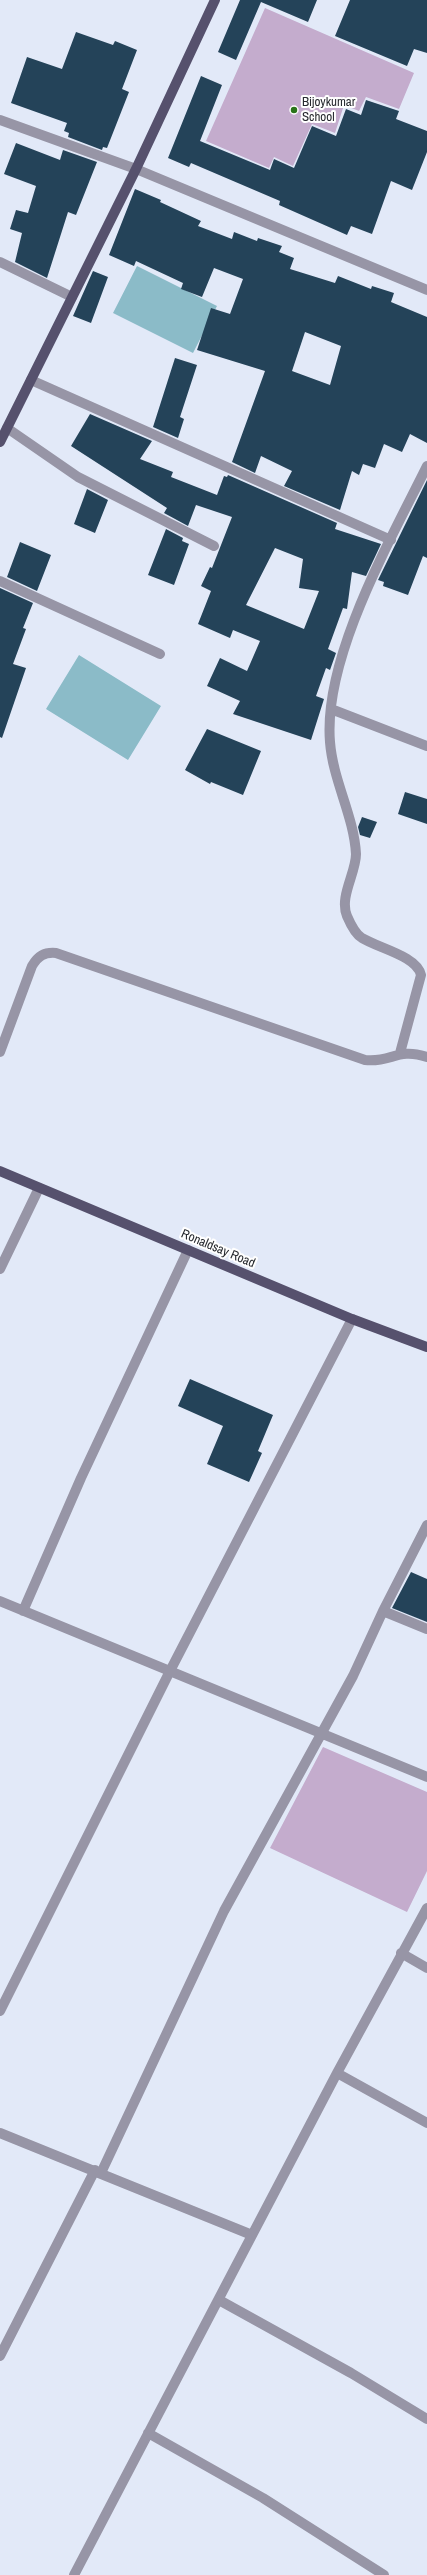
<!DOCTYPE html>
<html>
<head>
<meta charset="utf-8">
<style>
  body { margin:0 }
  canvas { display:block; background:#e2e9f8 }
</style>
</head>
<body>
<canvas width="427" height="2575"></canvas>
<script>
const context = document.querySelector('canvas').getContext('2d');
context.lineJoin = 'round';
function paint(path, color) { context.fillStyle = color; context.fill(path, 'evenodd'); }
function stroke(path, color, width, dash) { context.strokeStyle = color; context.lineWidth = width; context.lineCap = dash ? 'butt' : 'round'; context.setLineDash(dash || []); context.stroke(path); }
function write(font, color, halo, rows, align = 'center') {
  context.font = font + ' "Archivo Narrow",sans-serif'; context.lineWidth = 4; context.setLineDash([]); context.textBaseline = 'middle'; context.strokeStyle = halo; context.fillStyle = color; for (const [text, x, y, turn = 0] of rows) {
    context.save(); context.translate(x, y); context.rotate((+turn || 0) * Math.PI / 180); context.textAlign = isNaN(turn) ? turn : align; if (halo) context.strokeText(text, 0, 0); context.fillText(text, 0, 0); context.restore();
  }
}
paint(new Path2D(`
  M265 8 414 73 399 109 366 97 359 111 344 105 335 133 312 124 293 166 274 157 269 168 206 141Z
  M323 1747 427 1792V1871L407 1912 270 1848Z`), '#c4accd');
paint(new Path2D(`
  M137 266 217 306 193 353 113 313Z
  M79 655 161 706 128 760 46 709Z`), '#8bbbc8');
paint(new Path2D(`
  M240 0H317L308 22 261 2 236 60 218 52Z
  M350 0H427V53L414 49 407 66 335 36Z
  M76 32 113 45 115 41 137 50 122 89 129 92 107 148 103 147 102 150 68 137 69 133 64 131 67 123 11 103 27 57 62 69Z
  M201 76 222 85 200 141 270 170 274 159 294 168 312 126 336 136 346 109 361 115 366 100 399 111 396 119 427 131V152L412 190 391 181 372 234 351 226 347 235 279 205 280 201 191 163 189 167 168 158Z
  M16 143 60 160 63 150 97 162 76 215 68 212 47 278 15 262 22 233 10 229 16 210 28 213 36 186 4 174Z
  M135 189 161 200 160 202 201 221 198 226 232 239 234 232 257 241 258 238 282 246 279 252 294 258 290 269 335 283 338 276 371 289 372 286 394 293 391 302 427 317V443L410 434 402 452 384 444 375 468 363 464 359 475 352 471 340 510 284 486 292 471 261 456 255 473 232 462 265 371 197 350 211 308 230 314 243 279 214 268 202 297 181 289 183 283 136 261 134 266 109 255ZM305 332 341 346 330 385 292 371Z
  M93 271 108 277 91 323 73 316Z
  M175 358 197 365 180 417 184 419 178 438 153 427Z
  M90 414 152 441 140 459 173 472 171 477 217 495 224 476 227 477 228 475 337 523 335 529 381 544 366 576 352 572 347 609 343 608 328 649 336 653 330 670 326 668 316 696 324 699 311 740 233 714 240 701 207 686 220 658 247 671 260 641 233 630 230 638 198 624 211 591 201 586 210 567 212 568 232 517 196 505 188 526 164 513 167 508 71 446ZM275 548 303 559 299 588 319 591 304 629 246 605Z
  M427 480V558L423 556 408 595 383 586 384 582 378 580Z
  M87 489 108 500 95 533 74 524Z
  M166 529 183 538 182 541 189 544 174 585 148 575Z
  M20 542 51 555 37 591 7 577Z
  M0 588 33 603 23 628 26 629 13 664 26 668 2 738 0 737Z
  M207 729 261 751 243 795 211 782 210 784 185 770Z
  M405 792 427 799V824L398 814Z
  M362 817 377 822 370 838 360 835 358 827Z
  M190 1379 273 1415 258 1451 262 1453 249 1482 207 1464 223 1426 178 1406Z
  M411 1572 427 1579V1622L392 1608Z`), '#244359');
stroke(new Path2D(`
  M0 120 136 169 427 290
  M0 262 72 297
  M31 380 391 540
  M7 428 78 477 214 546
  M0 581 160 654
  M331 709 427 746
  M0 1052 32 966C38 956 44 952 56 953L365 1060C392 1063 397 1047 427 1057
  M400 1053 421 975C417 956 378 948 362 938 355 934 350 923 347 916 339 897 356 873 356 854 354 816 333 781 330 742 323 658 390 541 427 466
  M0 1269 39 1188
  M0 1601 427 1777
  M23 1611 81 1478 188 1250
  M383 1611 427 1629
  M401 1953 427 1968
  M0 2011 170 1671 352 1319
  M337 2073 427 2123
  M0 2133 252 2235
  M101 2173 224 1911 353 1676 383 1611 427 1525
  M219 2300 351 2373 427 2419
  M0 2356 95 2170
  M148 2433 263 2498 384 2575
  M74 2575 337 2073 427 1908`), '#9795a6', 10);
stroke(new Path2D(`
  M0 442 136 169 215 0
  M0 1171 352 1319 427 1347`), '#56516d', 10);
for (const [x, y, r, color] of [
  [294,110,4,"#297419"]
]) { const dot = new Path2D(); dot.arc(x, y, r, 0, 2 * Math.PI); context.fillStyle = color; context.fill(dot); stroke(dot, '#fff', 1.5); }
write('13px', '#272a2f', '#fff', [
  ["Bijoykumar",302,103],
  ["School",302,118]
], 'left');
write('13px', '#272a2f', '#fff', [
  ["Ronaldsay Road",218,1249,23]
]);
</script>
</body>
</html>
